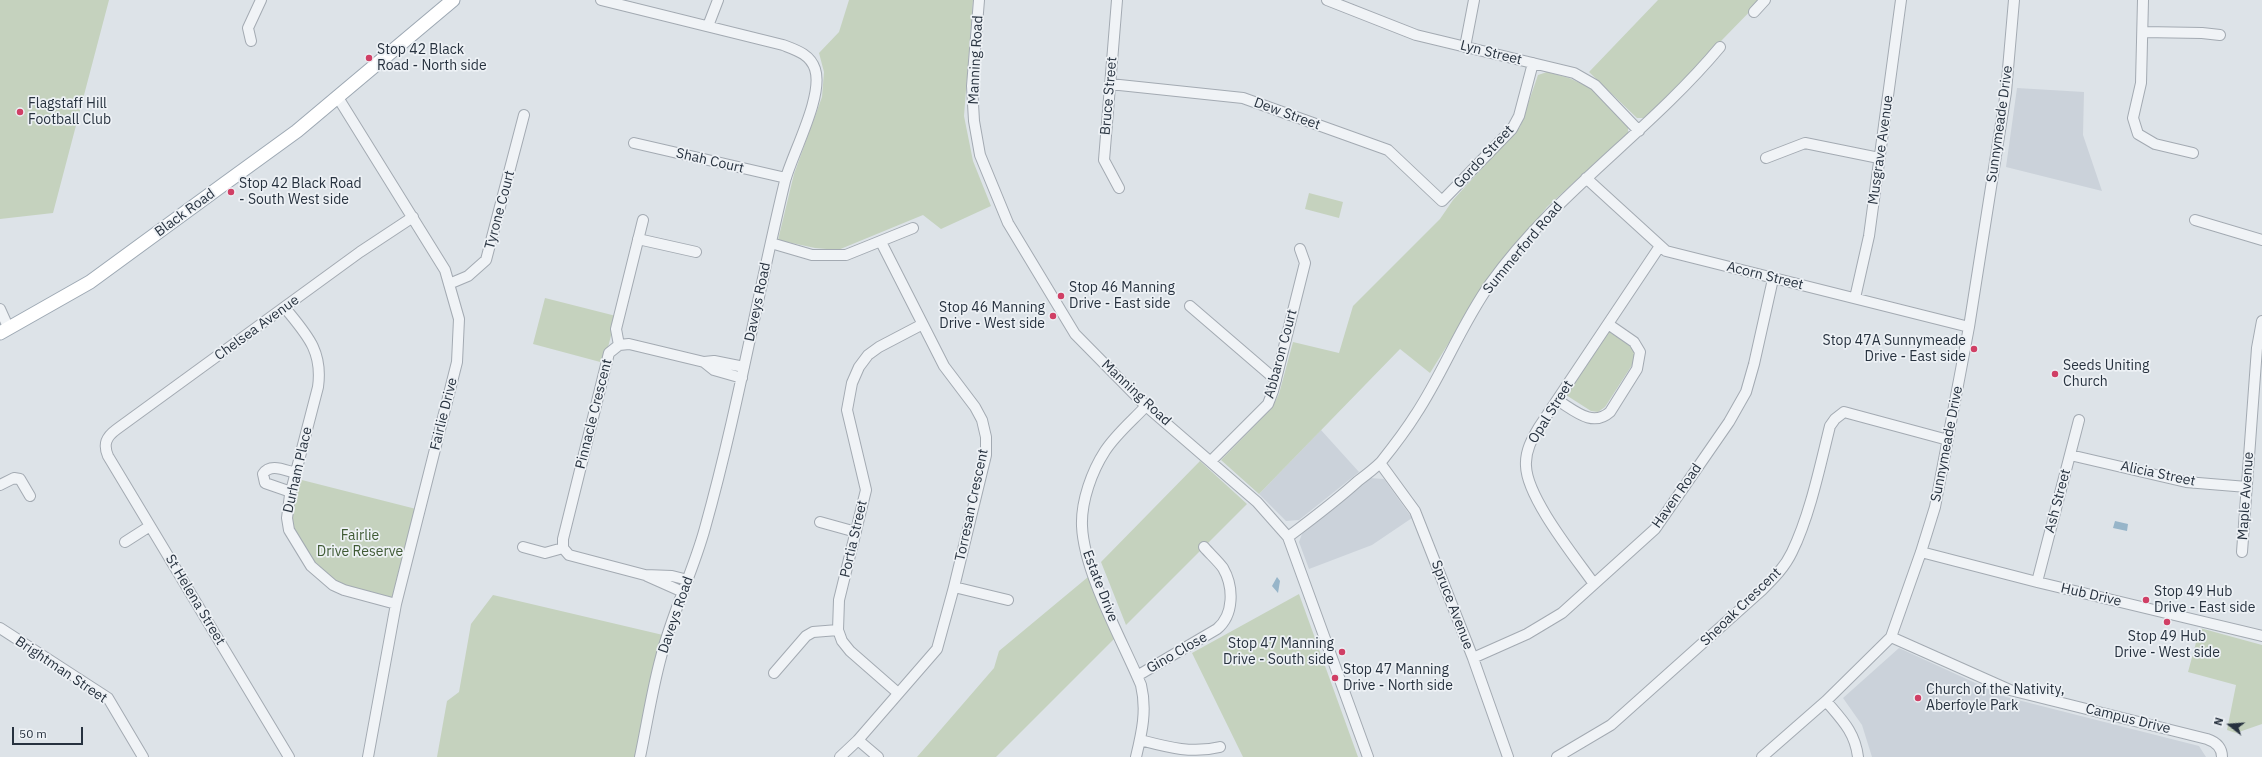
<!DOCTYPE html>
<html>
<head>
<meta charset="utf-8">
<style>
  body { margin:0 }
  #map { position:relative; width:2262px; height:757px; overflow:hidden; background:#dde3e8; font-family:"IBM Plex Sans",sans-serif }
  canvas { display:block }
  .north { position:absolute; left:2210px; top:705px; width:40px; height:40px; -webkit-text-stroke:3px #edf1f5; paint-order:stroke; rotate:287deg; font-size:11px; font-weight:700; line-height:16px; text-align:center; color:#27323f }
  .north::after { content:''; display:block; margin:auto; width:14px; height:18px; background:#27323f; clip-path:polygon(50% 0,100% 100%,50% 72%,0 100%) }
  .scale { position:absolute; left:12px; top:727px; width:71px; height:18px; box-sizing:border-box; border:2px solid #27323f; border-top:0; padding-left:5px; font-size:12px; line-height:14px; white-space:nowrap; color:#27323f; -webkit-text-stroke:3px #edf1f5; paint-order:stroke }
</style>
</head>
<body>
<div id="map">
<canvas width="2262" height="757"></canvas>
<div class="north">N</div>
<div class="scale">50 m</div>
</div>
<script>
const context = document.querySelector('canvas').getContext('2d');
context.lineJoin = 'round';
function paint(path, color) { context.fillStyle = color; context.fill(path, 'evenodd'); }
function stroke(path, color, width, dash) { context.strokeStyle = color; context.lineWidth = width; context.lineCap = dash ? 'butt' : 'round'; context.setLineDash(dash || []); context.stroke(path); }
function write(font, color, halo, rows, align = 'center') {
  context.font = font + ' "IBM Plex Sans",sans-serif'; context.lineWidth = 3.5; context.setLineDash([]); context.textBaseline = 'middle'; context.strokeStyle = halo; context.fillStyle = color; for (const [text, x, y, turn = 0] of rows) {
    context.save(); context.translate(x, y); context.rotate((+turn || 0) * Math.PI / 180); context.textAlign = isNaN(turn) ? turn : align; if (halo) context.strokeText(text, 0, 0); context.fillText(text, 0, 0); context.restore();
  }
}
paint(new Path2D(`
  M2017 88 2084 92 2083 135 2102 191 2006 167Z
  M1321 430 1359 472 1299 520 1286 521 1259 494Z
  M1370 478 1384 479 1412 518 1372 545 1309 569 1299 542 1302 534Z
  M1899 648 2006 697 2199 746 2206 757H1872L1862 725 1843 698Z`), '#cbd2da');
paint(new Path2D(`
  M0 0H109L53 213 0 219Z
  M849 0H973L964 116 973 161 991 206 941 229 923 215 838 250 815 248 778 240 794 174 822 97 824 72 819 53 839 32Z
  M1658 0H1761L1646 118H1637L1589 72Z
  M1547 72 1569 78 1591 88 1628 123V133L1547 207 1488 280 1430 373 1400 349 1259 494 1221 460 1271 409 1279 394 1293 342 1339 353 1353 306 1440 219 1453 200 1520 127 1538 75Z
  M1309 193 1343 202 1339 218 1305 209Z
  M545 298 616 316 604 363 533 344Z
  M1608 331 1630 346 1635 352 1634 362 1605 407 1598 412 1591 411 1566 395Z
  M1200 461 1247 504 1126 625 1101 562Z
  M294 478 420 510 396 604 321 577 289 530Z
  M1088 577 1115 638 996 757H917L994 668 999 651Z
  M1299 594 1358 757H1243L1192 653Z
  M493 595 663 635 638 757H437L447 701 459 692 471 624Z
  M2200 628 2262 645V724L2236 733 2227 730 2236 685 2188 672Z`), '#c5d2be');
paint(new Path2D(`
  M2115 521 2128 524 2127 531 2113 528Z
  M1277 577 1280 581 1278 593 1272 586Z`), '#97b5c9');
const minor = new Path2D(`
  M601 0 783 45C796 50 810 54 815 69 824 96 792 154 785 181 757 297 737 414 705 528 693 572 672 613 661 657 652 690 647 724 640 757
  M979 0 972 86 974 121 980 155 1008 223 1075 334 1146 406 1257 502 1288 537 1368 757
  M1117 0 1104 160 1119 188
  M1327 0 1416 35 1574 73 1595 85 1639 131
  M2143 0 2141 83 2133 118 2138 134 2155 144 2193 153
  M1754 12 1765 0
  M708 26 718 0
  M2143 32 2202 33 2220 35
  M251 41 248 28 261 0
  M1465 47 1474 0
  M1110 84 1243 98 1388 150 1442 201 1512 129 1519 116 1533 63
  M337 96 445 270 459 319 457 362 396 604 368 757
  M634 143 786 178
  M1766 158 1805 143 1879 158
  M1586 178 1666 251 1969 327
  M2195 220 2262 240
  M638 239 696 252
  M771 243 812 255H846L913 228
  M449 284 468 276 486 260 524 115
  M1855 298 1869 236 1901 0
  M1190 306 1276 380
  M285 308C307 335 323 351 318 387L290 495 287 518 289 530 311 566 333 585 344 590 396 604
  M0 309 9 329
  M619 345 616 329 643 220
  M704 362 714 370 742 378
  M1557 400C1574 410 1592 428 1610 412L1637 369 1640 352 1634 342 1608 324
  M2070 455 2186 482 2247 487
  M1211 461 1268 404 1273 391 1305 263 1300 249
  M1380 463 1415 511 1473 658 1508 757
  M0 485 14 478 20 479 30 496
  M291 492 265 483 263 474C270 463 284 470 296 473
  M820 522 856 532
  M1288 537C1312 519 1336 501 1358 481 1366 475 1374 469 1381 462 1393 447 1406 430 1416 414 1443 373 1461 325 1490 284 1554 194 1649 132 1720 47
  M125 542 150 526
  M523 547 545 553 563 548
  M1921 552 2037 582 2262 636
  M2242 552 2257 348 2262 321
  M647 576 683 592
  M688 580 672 576 645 575 569 555 563 548V539L609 353 619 345 629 344 704 362 714 361 744 367
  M2037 582 2079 420
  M1594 584C1575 557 1527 498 1526 466 1525 451 1532 439 1539 427L1660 246
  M954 587 1008 600
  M0 628 108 698 143 757
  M1891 637 2010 690 2207 739C2216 742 2222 747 2222 757
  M1473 658 1527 634 1562 613 1655 529 1729 422 1746 392 1754 364 1773 279
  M774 673 806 636 813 632 838 630
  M1137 676 1217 629C1234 615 1234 587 1223 568 1218 561 1210 554 1204 547
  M898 693 850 651 842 641 838 630 839 600 866 490 847 410 852 383 859 367 868 355 879 347 921 325
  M1826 701C1842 720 1855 732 1858 757
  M858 740 878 757
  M1140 740C1167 747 1192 754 1220 747
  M289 757 108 456C103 444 106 437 117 429L360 252 413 217
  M840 757 858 740 937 649 954 587 986 455V437L982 420 975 407 944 366 881 242
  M1136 757C1142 732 1147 710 1141 685 1122 640 1084 573 1082 526 1081 501 1092 471 1105 451 1116 434 1133 420 1146 406
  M1557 757 1611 725 1762 590C1774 578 1785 567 1792 552 1810 515 1820 466 1830 426L1835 419 1844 412 1948 440
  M1762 757 1826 701 1891 637 1921 552 1935 507 1969 327 2006 92 2014 0`);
const major = new Path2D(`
  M0 333 90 282 224 184 297 131 453 0`);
stroke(minor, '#a3aab2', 12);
stroke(major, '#9da8b3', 15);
stroke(minor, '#f0f3f6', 10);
stroke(major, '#fff', 13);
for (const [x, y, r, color] of [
  [369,58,4,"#d03f65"],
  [20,112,4,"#d03f65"],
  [231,192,4,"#d03f65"],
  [1061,296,4,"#d03f65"],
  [1053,316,4,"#d03f65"],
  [1974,349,4,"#d03f65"],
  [2055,374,4,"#d03f65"],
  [2146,600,4,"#d03f65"],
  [2167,622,4,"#d03f65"],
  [1342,652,4,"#d03f65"],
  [1335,678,4,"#d03f65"],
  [1918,698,4,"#d03f65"]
]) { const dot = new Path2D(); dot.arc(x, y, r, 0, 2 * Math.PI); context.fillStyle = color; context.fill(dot); stroke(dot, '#edf1f5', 1.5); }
write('14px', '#27323f', '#edf1f5', [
  ["Stop 42 Black",377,50],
  ["Road - North side",377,66],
  ["Flagstaff Hill",28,104],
  ["Football Club",28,120],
  ["Stop 42 Black Road",239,184],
  ["- South West side",239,200],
  ["Stop 46 Manning",1069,288],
  ["Drive - East side",1069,304],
  ["Stop 46 Manning",1045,308,"right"],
  ["Drive - West side",1045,324,"right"],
  ["Stop 47A Sunnymeade",1966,341,"right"],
  ["Drive - East side",1966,357,"right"],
  ["Seeds Uniting",2063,366],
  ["Church",2063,382],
  ["Stop 49 Hub",2154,592],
  ["Drive - East side",2154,608],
  ["Stop 49 Hub",2167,637,"center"],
  ["Drive - West side",2167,653,"center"],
  ["Stop 47 Manning",1334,644,"right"],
  ["Drive - South side",1334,660,"right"],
  ["Stop 47 Manning",1343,670],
  ["Drive - North side",1343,686],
  ["Church of the Nativity,",1926,690],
  ["Aberfoyle Park",1926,706]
], 'left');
write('14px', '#27323f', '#edf1f5', [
  ["Lyn Street",1491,53,14],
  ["Manning Road",976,60,-87],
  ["Bruce Street",1109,96,-85],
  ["Dew Street",1287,114,20],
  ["Sunnymeade Drive",2000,124,-82],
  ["Musgrave Avenue",1881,150,-82],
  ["Gordo Street",1484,157,-47],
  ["Shah Court",710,161,13],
  ["Tyrone Court",500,210,-75],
  ["Black Road",185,213,-36],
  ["Summerford Road",1523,248,-50],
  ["Acorn Street",1765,276,14],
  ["Daveys Road",758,302,-78],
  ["Chelsea Avenue",257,328,-36],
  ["Abbaron Court",1281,354,-75],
  ["Manning Road",1136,393,43],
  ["Opal Street",1551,412,-58],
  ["Fairlie Drive",444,414,-76],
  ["Pinnacle Crescent",594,414,-76],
  ["Sunnymeade Drive",1947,444,-79],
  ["Durham Place",298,470,-77],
  ["Alicia Street",2158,474,12],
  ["Haven Road",1677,496,-55],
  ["Maple Avenue",2246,496,-86],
  ["Ash Street",2058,501,-75],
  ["Torresan Crescent",972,505,-78],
  ["Portia Street",854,539,-77],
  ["Estate Drive",1100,586,69],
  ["Hub Drive",2091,595,13],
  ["St Helena Street",195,600,59],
  ["Spruce Avenue",1452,605,69],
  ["Sheoak Crescent",1741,607,-44],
  ["Daveys Road",676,615,-71],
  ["Gino Close",1177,653,-30],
  ["Brightman Street",61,670,34],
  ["Campus Drive",2128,719,14]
]);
write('14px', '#3f5a34', '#edf1f5', [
  ["Fairlie",360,536],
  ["Drive Reserve",360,552]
]);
</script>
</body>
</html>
